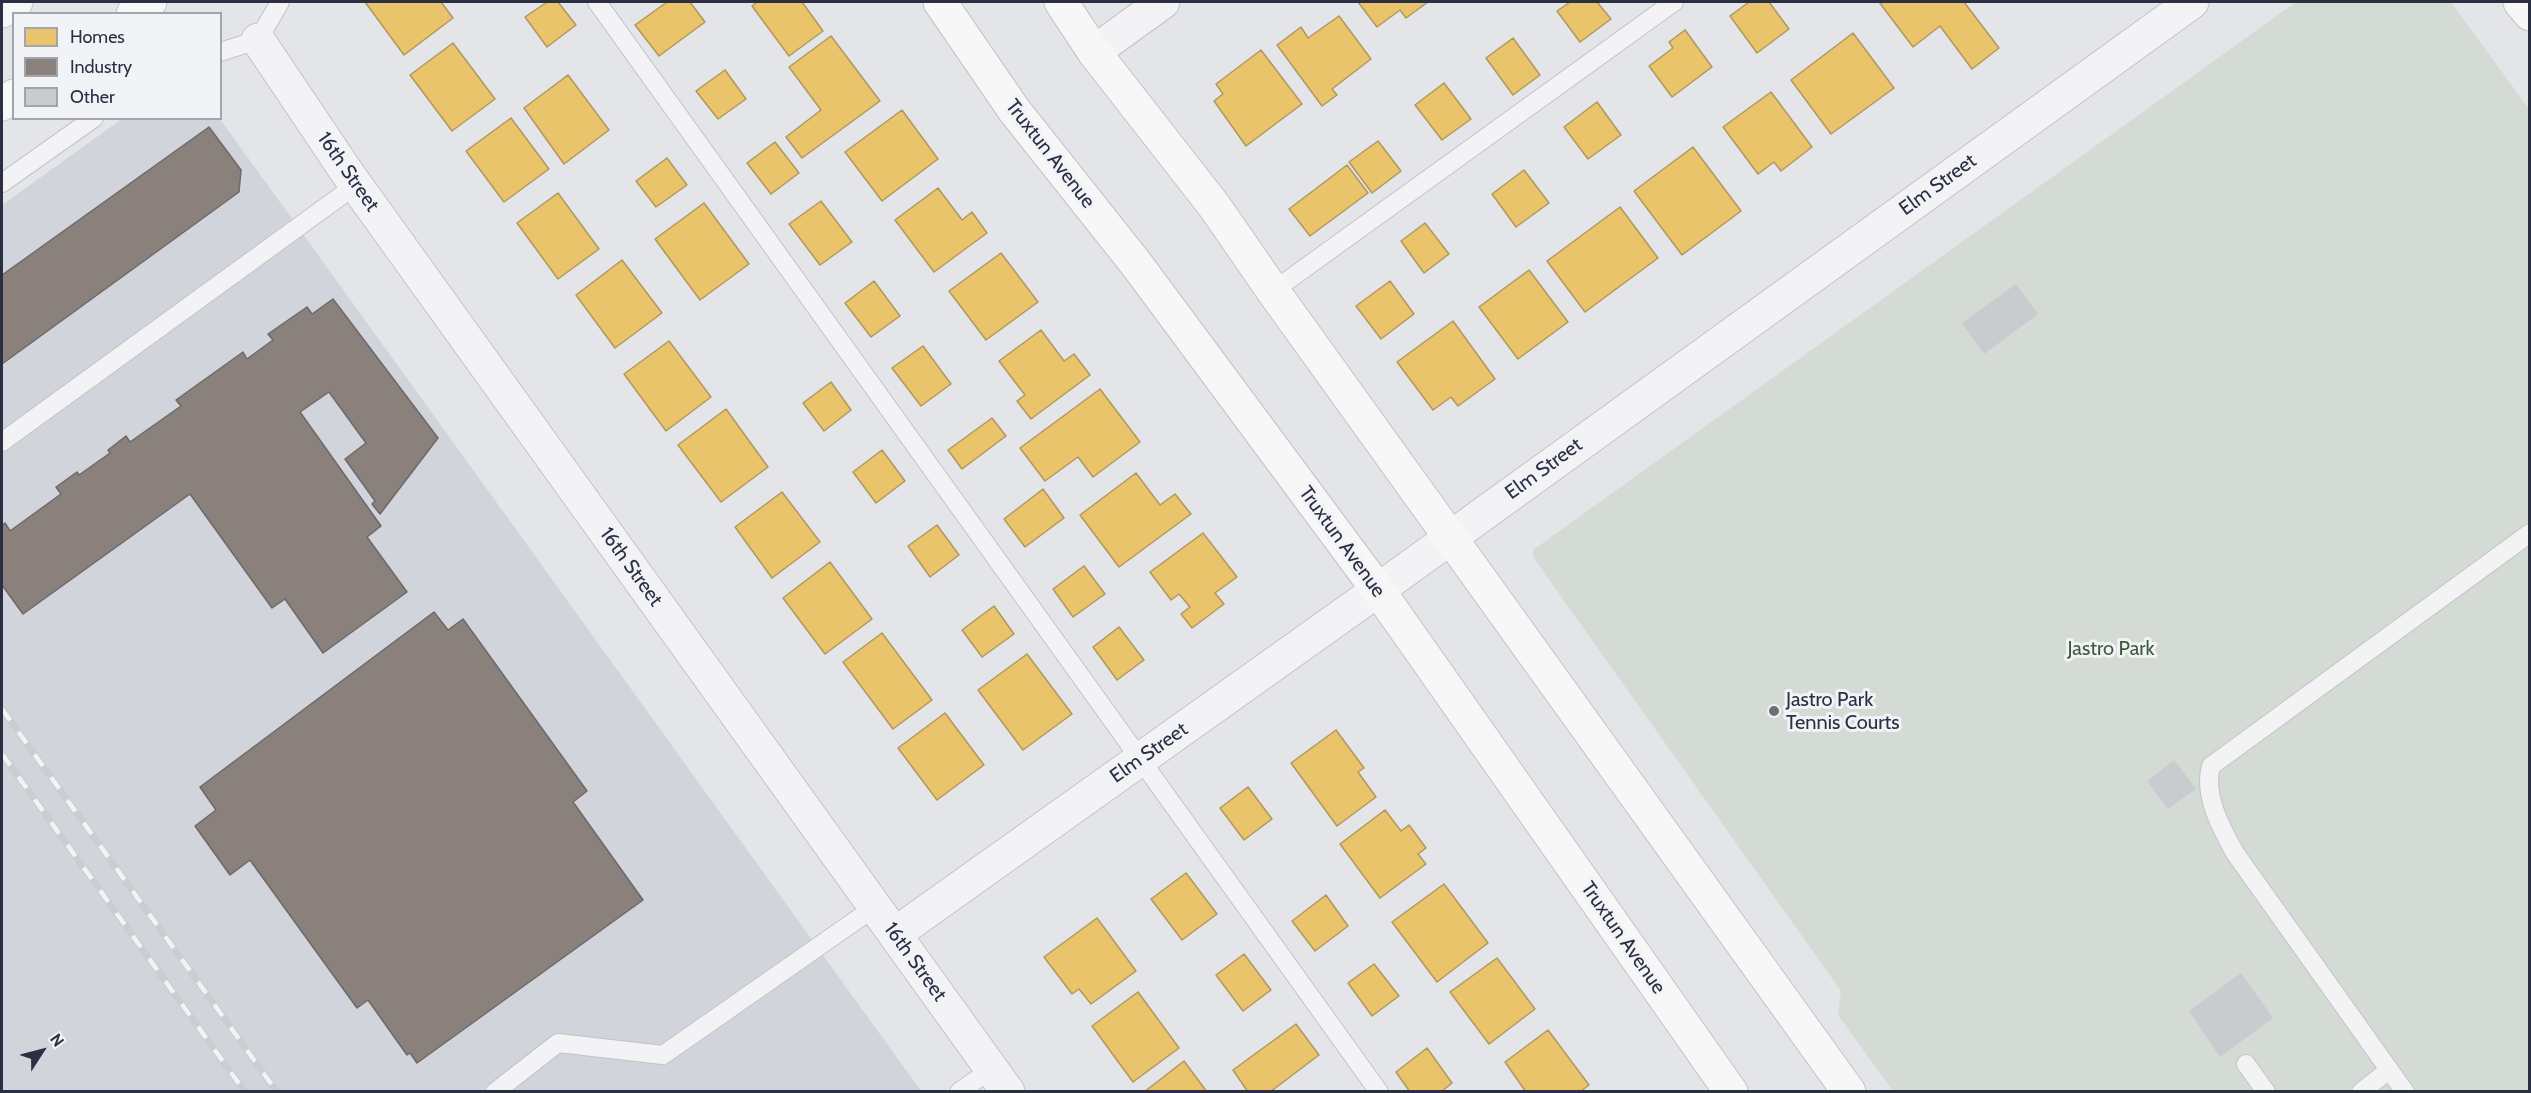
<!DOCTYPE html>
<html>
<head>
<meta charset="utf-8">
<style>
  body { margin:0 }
  #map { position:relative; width:2531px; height:1093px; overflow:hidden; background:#e4e5e8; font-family:Cabin,sans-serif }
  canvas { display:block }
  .frame { position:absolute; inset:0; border:3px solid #2a2f41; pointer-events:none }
  .legend { position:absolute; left:12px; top:12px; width:210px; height:108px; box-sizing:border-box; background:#f2f3f7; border:2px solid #a2a5ae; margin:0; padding:8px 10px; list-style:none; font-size:18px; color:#2a2f41 }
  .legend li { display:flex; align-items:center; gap:12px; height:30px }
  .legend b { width:30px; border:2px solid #a2a5ae }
  .north { position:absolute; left:12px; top:1021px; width:60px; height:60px; -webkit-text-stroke:4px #f2f3f7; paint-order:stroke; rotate:54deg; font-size:16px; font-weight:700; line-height:24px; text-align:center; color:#2a2f41 }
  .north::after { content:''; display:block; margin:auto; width:21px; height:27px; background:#2a2f41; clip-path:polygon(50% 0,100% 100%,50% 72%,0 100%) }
</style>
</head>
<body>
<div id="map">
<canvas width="2531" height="1093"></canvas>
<div class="frame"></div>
<ul class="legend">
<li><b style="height:16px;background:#e9c46a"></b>Homes</li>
<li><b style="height:16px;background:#8a817c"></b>Industry</li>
<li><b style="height:16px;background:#cacbcf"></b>Other</li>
</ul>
<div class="north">N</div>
</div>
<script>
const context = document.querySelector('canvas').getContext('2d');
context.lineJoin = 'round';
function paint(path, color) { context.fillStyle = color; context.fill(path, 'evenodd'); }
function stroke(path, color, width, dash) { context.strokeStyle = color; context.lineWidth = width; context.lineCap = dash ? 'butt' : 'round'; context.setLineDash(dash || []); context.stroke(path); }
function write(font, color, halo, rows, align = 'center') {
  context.font = font + ' Cabin,sans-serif'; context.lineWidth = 6; context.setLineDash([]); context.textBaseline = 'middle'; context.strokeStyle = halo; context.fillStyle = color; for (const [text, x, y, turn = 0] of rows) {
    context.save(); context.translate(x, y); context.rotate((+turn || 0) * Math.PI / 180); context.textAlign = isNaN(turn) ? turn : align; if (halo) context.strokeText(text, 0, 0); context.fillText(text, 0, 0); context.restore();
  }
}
paint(new Path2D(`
  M122 119H220L921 1091H2V205Z`), '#d2d4db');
paint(new Path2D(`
  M2296 2H2451L2529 109V1091H1893L1838 1015 1841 991 1533 557V550Z`), '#d3dbd4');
const homes = new Path2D(`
  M365 2H441L453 18 404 55Z
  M547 2H558L576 25 547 47 525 17Z
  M667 2H690L705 22 659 56 635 25Z
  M757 2H802L823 31 789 56 752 6Z
  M1358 2H1428L1406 18 1400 10 1377 27Z
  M1570 2H1597L1611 19 1580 42 1557 11Z
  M1749 2H1769L1789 29 1757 53 1730 16Z
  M1879 2H1964L1999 48 1972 69 1940 26 1913 47Z
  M1339 16 1371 59 1332 89 1337 95 1322 106 1277 45 1301 27 1308 38Z
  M1685 30 1712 67 1672 97 1649 66 1673 48 1669 42Z
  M1853 33 1894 88 1831 134 1791 80Z
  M831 36 880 101 802 158 786 137 821 110 789 67Z
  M1513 38 1540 75 1513 95 1486 58Z
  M453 43 495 99 452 131 410 75Z
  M1261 50 1302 104 1246 146 1214 101 1223 94 1216 84Z
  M725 70 746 99 718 119 696 91Z
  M568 75 609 130 564 164 524 108Z
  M1444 83 1471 119 1442 140 1415 105Z
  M1771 92 1812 147 1781 171 1774 162 1758 174 1723 127Z
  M1597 102 1621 135 1588 159 1564 127Z
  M902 110 938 159 882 201 845 152Z
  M511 118 549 169 504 202 466 151Z
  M1378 141 1401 171 1372 193 1349 162Z
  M775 142 799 173 771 194 747 163Z
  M1693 147 1741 211 1682 255 1634 191Z
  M667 158 687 185 656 207 636 181Z
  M1347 165 1368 193 1310 236 1289 209Z
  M1524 170 1549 203 1516 227 1492 194Z
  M938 188 962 220 972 212 987 233 934 272 895 220Z
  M558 193 599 249 558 279 517 223Z
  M821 201 852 242 820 265 789 224Z
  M704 203 749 264 700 300 655 239Z
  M1620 207 1658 258 1585 312 1547 261Z
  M1425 223 1449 254 1424 273 1401 241Z
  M1001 253 1038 302 986 340 949 291Z
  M622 260 662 313 615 348 576 295Z
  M1529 270 1568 322 1518 359 1479 307Z
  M874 281 900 316 871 337 845 303Z
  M1390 281 1414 314 1381 339 1356 306Z
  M1453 321 1495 379 1458 406 1451 397 1433 410 1397 362Z
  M1041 330 1064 361 1074 354 1090 375 1031 419 1017 401 1025 395 999 361Z
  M669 341 711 397 666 431 624 374Z
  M923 346 951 384 921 406 892 368Z
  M831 382 851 410 824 431 803 403Z
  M1100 389 1140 442 1093 477 1078 457 1045 481 1020 448Z
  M726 409 768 467 721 502 678 445Z
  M992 418 1006 436 962 469 948 450Z
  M882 450 905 481 876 503 853 472Z
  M1136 473 1160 505 1175 494 1191 514 1119 567 1080 515Z
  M1043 489 1064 518 1025 547 1004 519Z
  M782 492 820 542 772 578 735 527Z
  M937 525 959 555 930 577 908 546Z
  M1203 533 1237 577 1215 593 1224 604 1192 628 1181 614 1190 607 1179 594 1171 600 1150 572Z
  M830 562 872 619 825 654 783 598Z
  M1084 566 1105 594 1073 617 1053 589Z
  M994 606 1014 634 982 657 962 630Z
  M1119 627 1144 660 1117 680 1093 647Z
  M882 633 932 700 893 729 843 662Z
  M1027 654 1072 714 1023 750 978 690Z
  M945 713 984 765 937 800 898 748Z
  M1336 730 1364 768 1358 772 1376 797 1337 826 1291 763Z
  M1248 787 1272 819 1244 840 1220 808Z
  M1385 810 1401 831 1409 825 1426 848 1418 854 1426 864 1380 898 1340 844Z
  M1186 873 1217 914 1182 940 1151 899Z
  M1444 884 1488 943 1437 982 1392 922Z
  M1326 895 1348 926 1315 951 1292 921Z
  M1097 918 1136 971 1091 1004 1079 989 1072 994 1044 957Z
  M1244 954 1271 990 1243 1011 1216 975Z
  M1497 958 1535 1009 1489 1044 1450 992Z
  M1374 964 1399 996 1372 1016 1348 983Z
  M1138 992 1179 1048 1133 1082 1092 1026Z
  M1296 1024 1319 1055 1270 1092H1248L1233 1070Z
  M1548 1030 1589 1085 1580 1092H1526L1505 1062Z
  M1427 1048 1452 1083 1441 1092H1410L1396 1072Z
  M1184 1061 1207 1092H1144Z`);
paint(homes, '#e9c46a');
stroke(homes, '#b0975e', 1.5);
const industry = new Path2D(`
  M209 127 241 170 239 192 2 364V275Z
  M333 299 438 438 380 514 372 504 375 501 345 459 366 443 329 392 300 412 381 526 367 537 407 592 323 653 285 599 272 608 190 494 23 614 2 585V526L5 523 10 531 61 494 56 487 77 472 79 475 110 453 108 450 126 436 130 442 181 406 176 400 243 352 247 359 273 340 268 334 307 307 312 314Z
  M434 612 448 630 463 619 587 791 573 802 643 900 417 1063 410 1053 407 1055 368 1000 357 1008 250 860 230 875 195 826 216 810 200 787Z`);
paint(industry, '#8a817c');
stroke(industry, '#6d686a', 1.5);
paint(new Path2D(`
  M2016 284 2038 314 1984 354 1962 323Z
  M2174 760 2196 789 2168 809 2147 781Z
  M2241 973 2273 1018 2220 1057 2189 1011Z`), '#cacbcf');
const lane = new Path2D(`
  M597 2 1379 1092
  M220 52 258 40 280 2
  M2 183 94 118
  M1273 291 1674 2
  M2 442 356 185
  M2246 1064 2266 1092
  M495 1092 558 1043 663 1055 875 907
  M959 1092 992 1069
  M2361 1092 2389 1070
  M2405 1092 2235 853C2221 828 2203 795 2211 766L2530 533`);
const street = new Path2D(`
  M258 40 348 174 1008 1092
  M1094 52 1163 2
  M895 934 1378 590 2192 2`);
const secondary = new Path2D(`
  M940 2 1014 110 1137 265 1378 590 1731 1092
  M1061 2 1094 52 1215 207 1273 291 1849 1092
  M2520 2 2530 14
  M2 11 16 2
  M133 14 150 2
  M2 104 14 96`);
stroke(lane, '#c2c3c6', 20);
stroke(street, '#c2c3c6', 35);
stroke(secondary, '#c2c3c6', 35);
stroke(lane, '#f3f3f5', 18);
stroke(street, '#f3f3f5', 33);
stroke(secondary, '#f7f7f7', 33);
const rail = new Path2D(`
  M2 709 277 1092
  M2 754 245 1092`);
stroke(rail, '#cdcdd0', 7);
stroke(rail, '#f2f3f7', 4.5, [14]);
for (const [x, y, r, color] of [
  [1774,711,6,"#6b6f7b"]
]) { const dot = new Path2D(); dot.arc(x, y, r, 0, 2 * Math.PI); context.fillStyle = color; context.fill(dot); stroke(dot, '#f2f3f7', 2); }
write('20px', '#2a2f41', '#f2f3f7', [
  ["Truxtun Avenue",1050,154,52],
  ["16th Street",348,172,55],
  ["Elm Street",1938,185,-36],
  ["Elm Street",1544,469,-36],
  ["Truxtun Avenue",1342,542,54],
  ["16th Street",631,567,54],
  ["Elm Street",1149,753,-35],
  ["Truxtun Avenue",1623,938,55],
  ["16th Street",915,962,54]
]);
write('20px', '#3a5d38', '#f2f3f7', [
  ["Jastro Park",2111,649]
]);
write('20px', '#2a2f41', '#f2f3f7', [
  ["Jastro Park",1786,700],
  ["Tennis Courts",1786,723]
], 'left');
</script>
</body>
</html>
